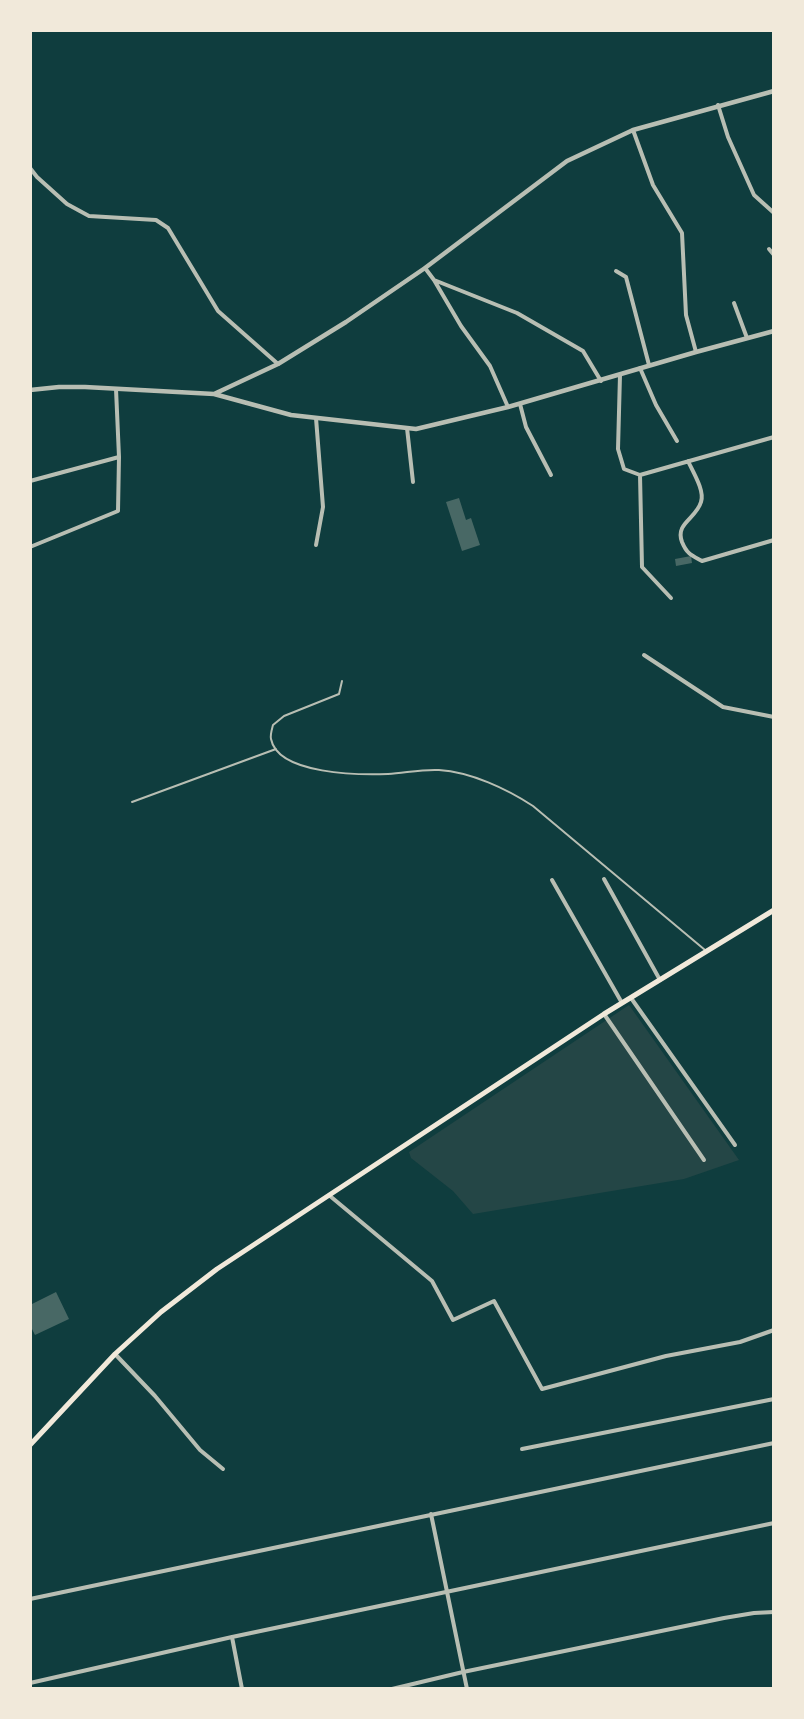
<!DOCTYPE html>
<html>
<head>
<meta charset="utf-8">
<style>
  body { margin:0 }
  #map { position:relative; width:804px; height:1719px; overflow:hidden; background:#0f3d3e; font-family:Manrope,sans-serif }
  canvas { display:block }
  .frame { position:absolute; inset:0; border:32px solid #f1e9da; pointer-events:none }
</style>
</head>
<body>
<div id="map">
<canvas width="804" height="1719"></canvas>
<div class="frame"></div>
</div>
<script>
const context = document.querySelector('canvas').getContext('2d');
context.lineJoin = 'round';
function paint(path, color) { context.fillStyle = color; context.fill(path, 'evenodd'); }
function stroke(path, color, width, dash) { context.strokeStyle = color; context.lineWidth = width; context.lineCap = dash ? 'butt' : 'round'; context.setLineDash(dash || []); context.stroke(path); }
paint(new Path2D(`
  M629 1005 739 1160 684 1179 473 1214 453 1191 411 1158 409 1152Z`), '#244646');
paint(new Path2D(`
  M459 498 466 520 471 518 480 545 462 551 446 502Z
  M691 556 692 563 676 566 675 559Z
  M56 1292 69 1319 35 1335 30 1325V1305Z`), '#486865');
stroke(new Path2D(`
  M342 681 339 694 284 716 273 725C272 729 270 735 271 739 278 775 361 775 388 774 405 773 422 769 439 770 471 772 507 789 533 806L705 950
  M132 802 276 749`), '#b8beb3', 2);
stroke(new Path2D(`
  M718 105 728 137 754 195 774 213
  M633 130 653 185 682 233 686 315 696 352
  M30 168 37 177 67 204 89 216 156 220 168 228 218 311 278 364
  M769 249 774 255
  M425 268 434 280 461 326 490 366 508 407
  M616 271 626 277 649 365
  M434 280 517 313 583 351 601 381
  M734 303 747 338
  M640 368 656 405 677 441
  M620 375 618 449 624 469 640 475
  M520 404 526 427 551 475
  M407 428 413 482
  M688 461C693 472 705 491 701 502 696 519 675 523 682 542 687 554 691 555 702 561L774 540
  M640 475 774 437
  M640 475 642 567 671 598
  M30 481 119 457
  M316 545 323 507 316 418
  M30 547 118 511 119 457 116 389
  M644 655 723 707 774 717
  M604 879 660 980
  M552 880 622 1003
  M631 998 735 1145
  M604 1014 704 1160
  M330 1196 432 1281 453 1320 494 1301 542 1389 666 1356 740 1342 774 1330
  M115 1354 155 1396 200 1450 223 1469
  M522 1449 774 1399
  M431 1514 467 1689
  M30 1599 774 1443
  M232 1637 242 1689
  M30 1683 232 1637 774 1523
  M392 1689 463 1672 724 1618 754 1613 774 1612`), '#b8beb3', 4);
stroke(new Path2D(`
  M30 390 59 387H85L214 394 291 415 416 429 508 407 696 352 774 331
  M214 394 278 364 346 322 425 268 567 161 633 130 774 91`), '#b8beb3', 4.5);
stroke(new Path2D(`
  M30 1445 115 1354 161 1312 217 1269 604 1014 774 910`), '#f1e9da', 5);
</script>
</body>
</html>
